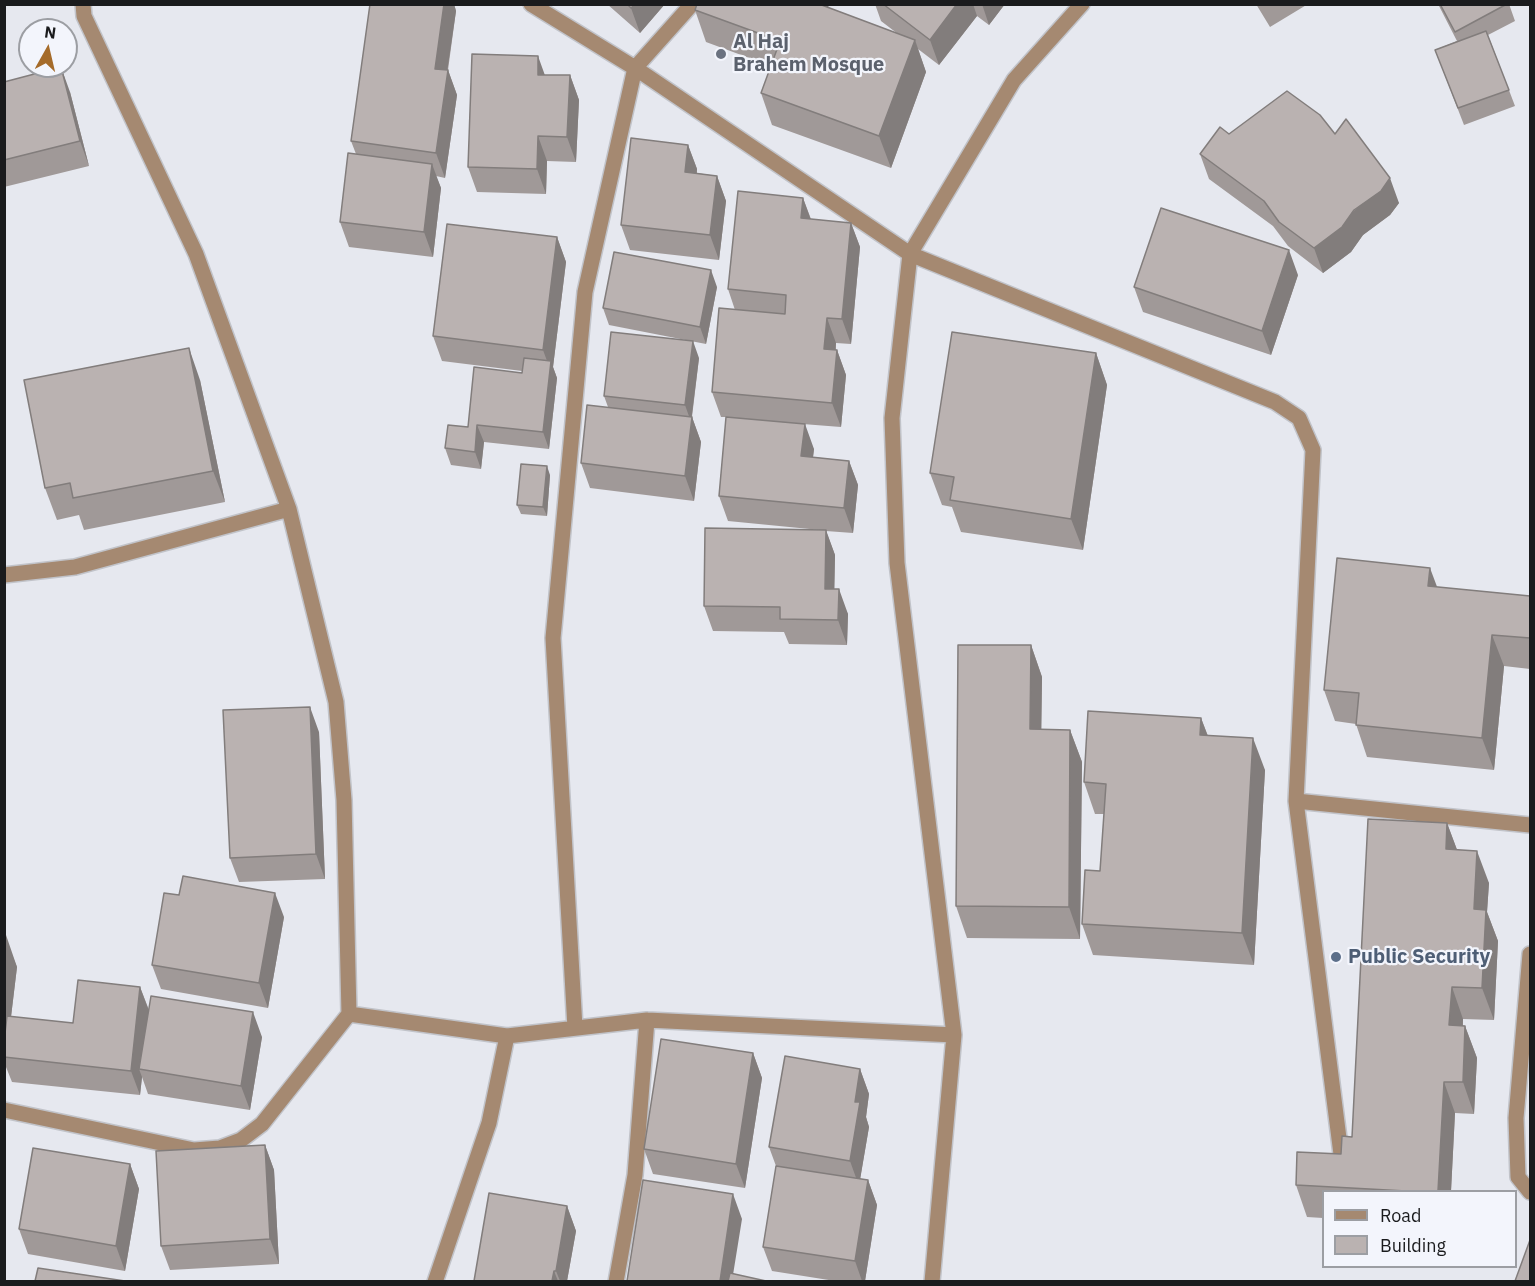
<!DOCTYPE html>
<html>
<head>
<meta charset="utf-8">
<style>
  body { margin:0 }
  #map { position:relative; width:1535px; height:1286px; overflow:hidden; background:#e6e8ef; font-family:"IBM Plex Sans",sans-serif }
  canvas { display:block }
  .frame { position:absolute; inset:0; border:6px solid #1a1b1d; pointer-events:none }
  .legend { position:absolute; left:1322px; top:1190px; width:195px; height:78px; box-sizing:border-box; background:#f3f5fc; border:2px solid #9c9ea3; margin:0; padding:8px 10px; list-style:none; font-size:18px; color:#1a1b1d }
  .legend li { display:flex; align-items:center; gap:12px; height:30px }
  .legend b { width:30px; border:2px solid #9c9ea3 }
  .north { position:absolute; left:18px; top:18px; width:60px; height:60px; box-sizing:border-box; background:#f3f5fc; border:2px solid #9c9ea3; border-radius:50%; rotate:8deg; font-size:16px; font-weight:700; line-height:24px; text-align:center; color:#1a1b1d }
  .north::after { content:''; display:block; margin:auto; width:21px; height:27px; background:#a56b2a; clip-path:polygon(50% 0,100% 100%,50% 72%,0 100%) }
</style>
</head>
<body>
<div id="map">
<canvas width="1535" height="1286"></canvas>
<div class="frame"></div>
<ul class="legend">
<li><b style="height:8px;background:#a58971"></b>Road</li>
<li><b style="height:16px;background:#bab2b1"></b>Building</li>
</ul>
<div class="north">N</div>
</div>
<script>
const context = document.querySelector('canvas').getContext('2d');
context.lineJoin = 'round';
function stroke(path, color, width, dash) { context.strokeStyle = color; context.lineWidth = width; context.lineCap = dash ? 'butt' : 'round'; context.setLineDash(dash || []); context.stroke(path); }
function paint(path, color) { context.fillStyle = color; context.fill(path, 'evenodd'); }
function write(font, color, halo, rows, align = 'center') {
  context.font = font + ' "IBM Plex Sans",sans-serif'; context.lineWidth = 4.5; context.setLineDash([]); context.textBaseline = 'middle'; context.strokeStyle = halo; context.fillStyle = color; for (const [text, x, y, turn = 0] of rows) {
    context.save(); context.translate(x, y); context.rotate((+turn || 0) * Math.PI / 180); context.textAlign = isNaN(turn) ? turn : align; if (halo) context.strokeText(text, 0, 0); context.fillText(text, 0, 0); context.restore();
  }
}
const minor = new Path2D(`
  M83 4 84 16 196 254 289 509 336 702 344 800 349 1014
  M531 4 635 68 910 254 1275 402 1299 418 1313 450 1296 801 1530 825
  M4 575 75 567 289 509
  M1296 801 1341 1154
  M1530 954 1516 1118 1518 1177 1530 1192
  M575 1028 553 638 585 292 635 68 685 12 692 4
  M4 1110 194 1150 220 1148 241 1140 262 1124 349 1014 507 1036 647 1020 954 1035
  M435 1282 489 1123 507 1036
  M616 1282 635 1175 647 1020
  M932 1282 954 1035 897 563 892 418 910 254 1014 80 1082 4`);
stroke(minor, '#c1c3c9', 18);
stroke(minor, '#a58971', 15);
paint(new Path2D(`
  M370 4H454L456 11 448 70 457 95 445 178 436 176 441 188 433 257 349 247 340 222 356 154 351 141Z
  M607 4H665L640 33Z
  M697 4H829L828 8 898 34 881 21 875 4H1005L989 25 977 16 939 65 918 49 926 72 891 168 772 125 761 93 771 66 706 42 695 10Z
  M1256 4H1308L1270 27Z
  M1438 4H1509L1515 21 1488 35 1515 106 1464 125 1435 50 1457 41Z
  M545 75H570L579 100 576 162 547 161 546 194 477 192 468 167Z
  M4 82 70 92 89 166 4 187Z
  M1229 134H1335L1399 203 1390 215 1363 235 1351 252 1323 273 1288 246 1273 226 1209 179 1200 154Z
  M688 145 697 169V173L717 176 726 201 719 260 630 250 621 225Z
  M803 198 811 219 851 223 860 247 851 344 836 343V350H837L846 375 841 427 777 422 814 449 813 457 849 461 858 485 853 533 826 531 835 555 834 589 848 614 847 645 789 644 784 632 713 631 704 606 820 530 728 521 719 496 726 417H721L712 392 735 310 728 289Z
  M557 237 566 262 553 367 557 378 549 449 484 442 481 469 451 465 445 448 468 427 522 373V371L442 361 433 336Z
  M1298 275 1271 355 1143 312 1134 287Z
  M717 287 706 344 609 325 603 308Z
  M1096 353 1107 385 1083 550 961 532 952 507 942 505 930 473Z
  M699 358 692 417 701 442 694 501 590 488 581 463 608 407 604 396Z
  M200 380 225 502 84 530 79 515 57 520 45 488Z
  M550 475 547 516 521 514 517 505Z
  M1437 587 1530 596V669L1504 666 1494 770 1367 757 1356 724 1335 721 1324 690Z
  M1031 645 1042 677 1041 730H1070L1082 762 1080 939 967 938 956 906Z
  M1201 718 1208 736 1265 770 1254 965 1093 955 1082 924 1100 871 1104 814H1095L1084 782Z
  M319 732 325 879 239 882 230 858Z
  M1447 823 1457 850 1489 883 1487 912 1498 941 1494 1020 1463 1019V1026H1465L1477 1058 1474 1114 1455 1113 1451 1191H1323V1218L1307 1217 1296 1185 1341 1154 1352 1137Z
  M284 917 268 1008 161 989 152 965Z
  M4 935 17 967 11 1017 73 1023 140 987 149 1010 262 1037 250 1110 148 1094 142 1077 140 1095 12 1082 4 1062Z
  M753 1053 762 1078 745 1188 653 1174 644 1149Z
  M860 1069 869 1094 866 1117 869 1127 860 1179 868 1180 877 1205 865 1281H835L772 1271 763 1247 776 1166 769 1147Z
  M265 1145 274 1170 279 1264 170 1270 161 1246Z
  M130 1164 139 1189 125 1271 28 1254 19 1229Z
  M567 1206 576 1231 567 1281H474Z`), '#a09998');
paint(new Path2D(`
  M444 4H454L456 11 444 93 435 69Z
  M635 4H665L640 33 631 8Z
  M809 4H829L819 32Z
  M957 4H973L977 16 939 65 930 40Z
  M982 4H1005L989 25Z
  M915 40 926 72 891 168 879 136Z
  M538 56 547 81 538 75Z
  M61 67 70 92 89 166 80 141Z
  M448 70 457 95 445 178 436 153Z
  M570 75 579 100 576 162 567 137Z
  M538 136 547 161 546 194 537 169Z
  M688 145 697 169 694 197 685 172Z
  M432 164 441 188 433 257 424 232Z
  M717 176 726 201 719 260 710 235Z
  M1390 178 1399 203 1390 215 1363 235 1351 252 1323 273 1314 248Z
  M803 198 812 223 801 218Z
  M851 223 860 247 851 344 842 319Z
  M557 237 566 262 553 367 557 378 549 449 543 432 550 369 543 350Z
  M1289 250 1298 275 1271 355 1262 331Z
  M711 270 717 287 706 344 700 327Z
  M827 318 836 343 833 374 824 349Z
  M693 341 699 358 691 422 685 405Z
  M189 348 200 380 225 502 213 471Z
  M837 350 846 375 841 427 832 403Z
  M1096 353 1107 385 1083 550 1071 519Z
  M692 417 701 442 694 501 685 476Z
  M805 424 814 449 810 481 801 456Z
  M477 425 484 442 481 469 475 452Z
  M849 461 858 485 853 533 844 508Z
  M547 466 550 475 547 516 543 507Z
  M826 530 835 555 834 614 825 589Z
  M1430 568 1442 600 1428 586Z
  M839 589 848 614 847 645 838 620Z
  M1492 635 1504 666 1494 770 1482 738Z
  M1031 645 1042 677 1041 761 1030 729Z
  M310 707 319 732 325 879 316 854Z
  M1201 718 1213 750 1200 735Z
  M1070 730 1082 762 1080 939 1069 907Z
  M1253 738 1265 770 1254 965 1242 933Z
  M1447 823 1459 855 1446 849Z
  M1477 851 1489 883 1487 912 1498 941 1494 1020 1482 988 1474 909Z
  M275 893 284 917 268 1008 259 983Z
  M6 935 17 967 6 1058 4 1055V944Z
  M140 987 149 1011 139 1069 142 1077 140 1095 131 1071Z
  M1452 987 1463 1019 1461 1057 1449 1025Z
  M253 1012 262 1037 250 1110 241 1086Z
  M1465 1026 1477 1058 1474 1114 1463 1082Z
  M753 1053 762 1078 745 1188 736 1164Z
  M860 1069 869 1094 866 1117 869 1127 859 1186 850 1161 855 1102Z
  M1444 1082 1455 1113 1451 1191H1438Z
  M265 1145 274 1170 279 1264 270 1239Z
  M130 1164 139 1189 125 1271 116 1246Z
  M868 1180 877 1205 865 1281H862L855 1261Z
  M733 1194 742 1219 732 1281H720Z
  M567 1206 576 1231 567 1281H560L556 1271Z
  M554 1271 558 1281H552Z`), '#827d7c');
const building = new Path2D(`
  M370 4H444L435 69 448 70 436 153 351 141Z
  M627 4H635L631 8Z
  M697 4H819L915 40 879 136 761 93 780 41 695 10Z
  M883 4H957L930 40Z
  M1440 4H1507L1455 32Z
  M1486 31 1509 90 1458 108 1435 50Z
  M472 54 538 56V75H570L567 137 538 136 537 169 468 167Z
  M61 67 80 141 4 160V82Z
  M1287 91 1320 115 1335 134 1346 119 1390 178 1381 191 1354 210 1342 227 1314 248 1279 222 1264 201 1200 154 1220 127 1229 134Z
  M631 138 688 145 685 172 717 176 710 235 621 225Z
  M348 153 432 164 424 232 340 222Z
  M738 191 803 198 801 218 851 223 842 319 827 318 824 349 837 350 832 403 712 392 719 308 785 314 786 295 728 289Z
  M1161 208 1289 250 1262 331 1134 287Z
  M447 224 557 237 543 350 433 336Z
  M614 252 711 270 700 327 603 308Z
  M611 332 693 341 685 405 604 396Z
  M952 332 1096 353 1071 519 950 500 954 477 930 473Z
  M189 348 213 471 73 498 70 483 45 488 24 380Z
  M524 358 551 361 543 432 477 425 475 452 445 448 448 425 468 427 474 367 522 373Z
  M587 405 692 417 685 476 581 463Z
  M726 417 805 424 801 456 849 461 844 508 719 496Z
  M521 464 547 466 543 507 517 505Z
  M705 528 826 530 825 589H839L838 620 780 619V607L704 606Z
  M1337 558 1430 568 1428 586 1530 596V638L1492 635 1482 738 1356 725 1359 693 1324 690Z
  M958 645H1031L1030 729 1070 730 1069 907 956 906Z
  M310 707 316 854 230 858 223 710Z
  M1088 711 1201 718 1200 735 1253 738 1242 933 1082 924 1085 870 1100 871 1106 784 1084 782Z
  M1368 819 1447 823 1446 849 1477 851 1474 909 1486 910 1482 988 1452 987 1449 1025 1465 1026 1463 1082H1444L1438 1191H1406L1296 1185 1297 1152 1341 1154 1342 1136 1352 1137Z
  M183 876 275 893 259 983 152 965 164 893 179 895Z
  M78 980 140 987 131 1071 4 1057V1042L7 1016 73 1023Z
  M151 996 253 1012 241 1086 139 1069Z
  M661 1039 753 1053 736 1164 644 1149Z
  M785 1056 860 1069 855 1102H860L850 1161 769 1147Z
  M265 1145 270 1239 161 1246 156 1151Z
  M33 1148 130 1164 116 1246 19 1229Z
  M776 1166 868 1180 855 1261 763 1247Z
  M643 1180 733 1194 720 1281H627Z
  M489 1193 567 1206 556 1271H554L552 1281H474Z
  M1530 1240V1281H1515Z
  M38 1268 125 1281H35Z
  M730 1273 766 1281H728Z`);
paint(building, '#bab2b1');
stroke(building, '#827d7c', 1.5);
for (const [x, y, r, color] of [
  [721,54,6,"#6b7280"],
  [1336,957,6,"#5c6f8a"]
]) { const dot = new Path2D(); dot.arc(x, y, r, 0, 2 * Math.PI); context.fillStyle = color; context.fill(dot); stroke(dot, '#f3f5fc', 2); }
write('bold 20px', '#5b616d', '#f3f5fc', [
  ["Al Haj",733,42],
  ["Brahem Mosque",733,65]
], 'left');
write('bold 20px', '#4e5e75', '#f3f5fc', [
  ["Public Security",1348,957]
], 'left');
</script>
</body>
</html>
